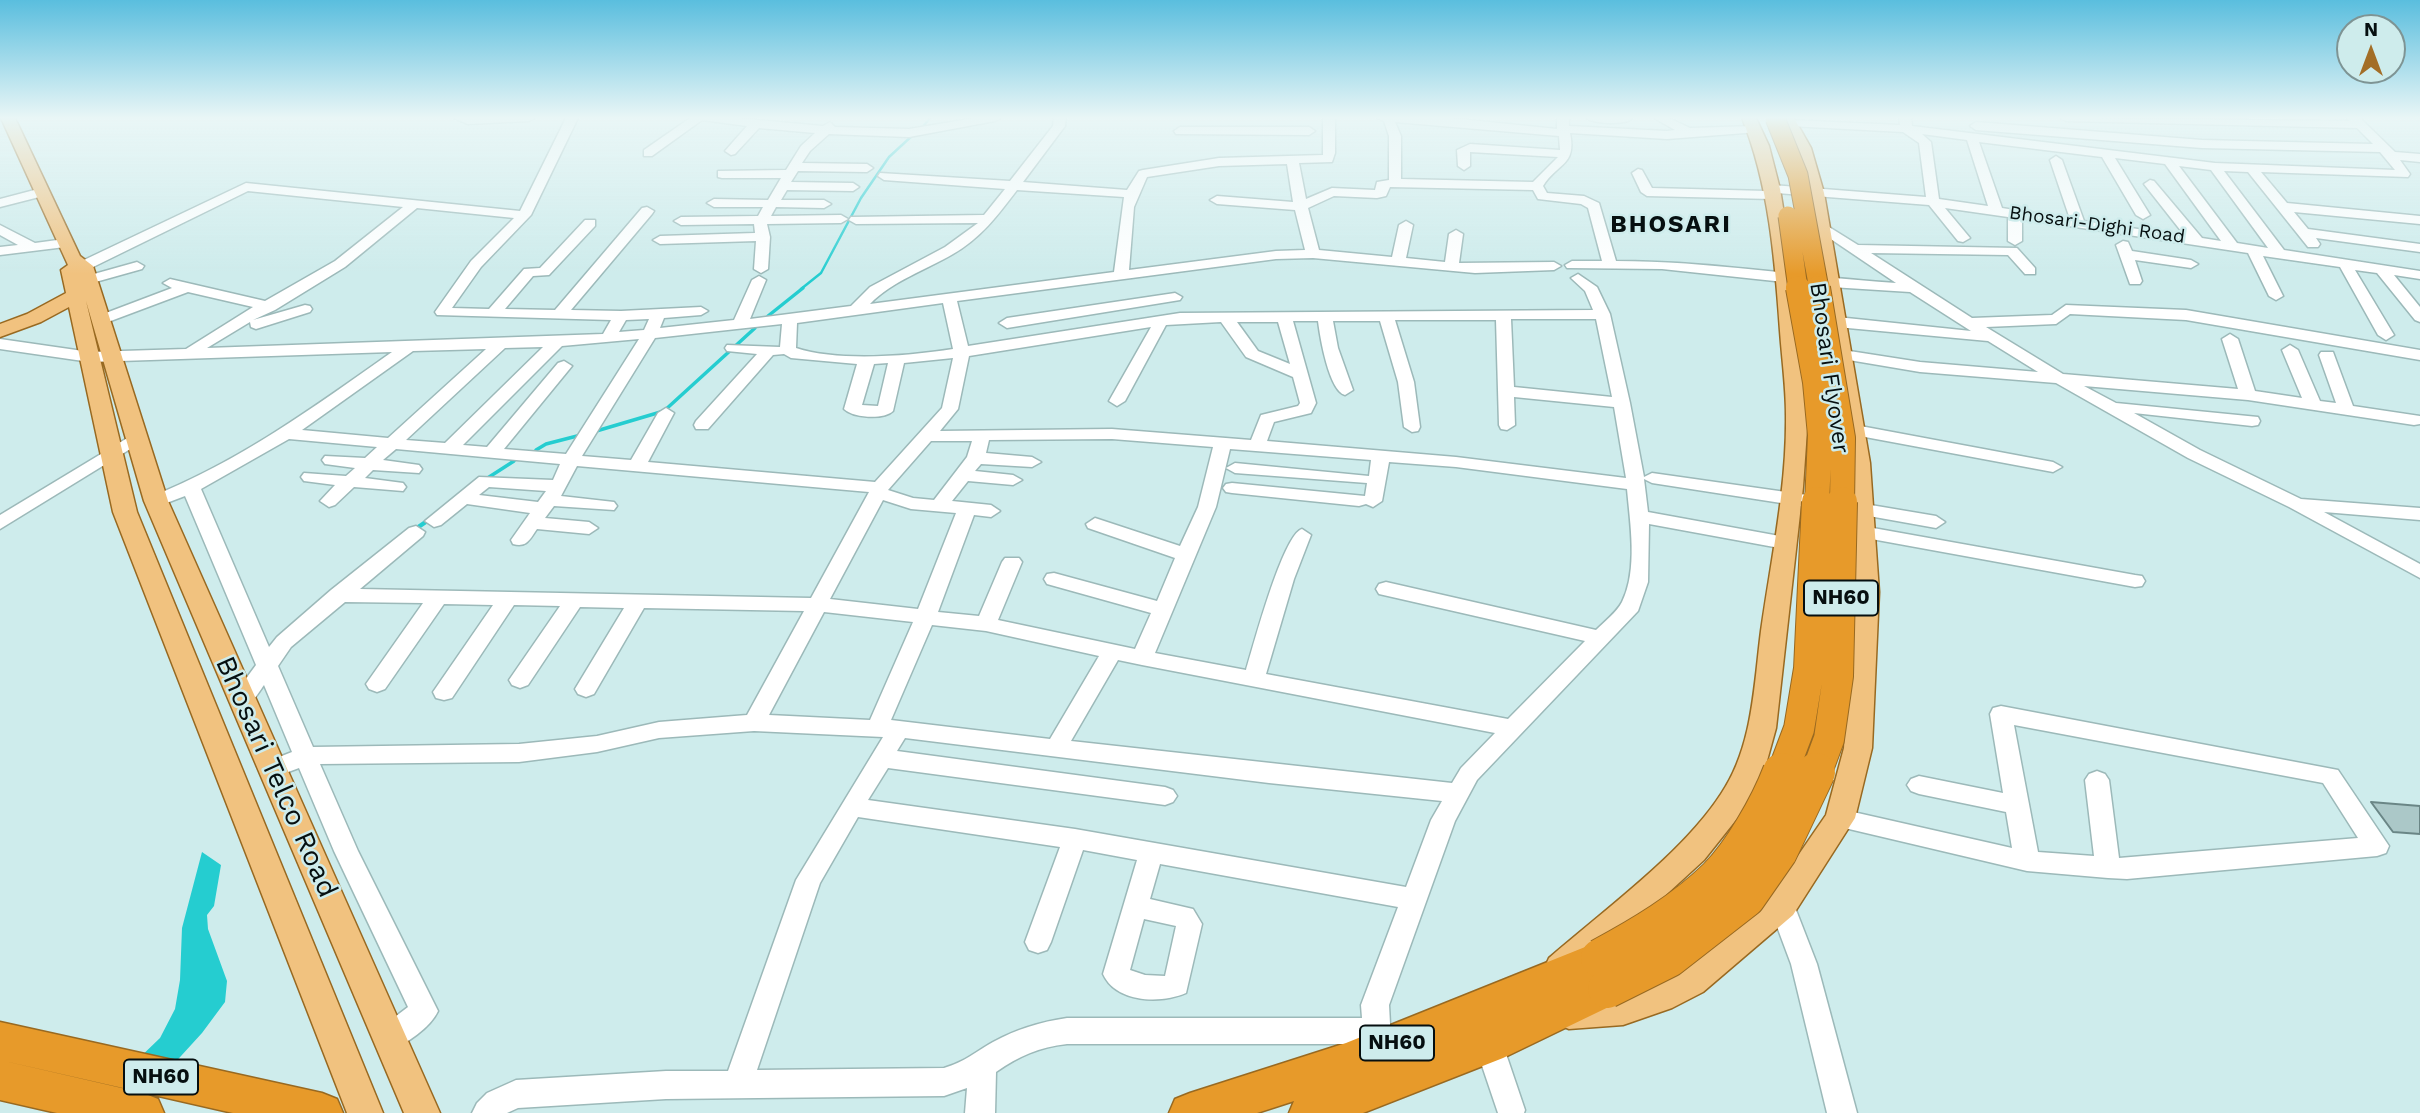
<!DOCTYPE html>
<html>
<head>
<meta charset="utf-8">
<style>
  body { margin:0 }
  #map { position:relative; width:2420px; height:1113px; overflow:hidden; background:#ceecec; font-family:"Work Sans",sans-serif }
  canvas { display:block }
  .north { position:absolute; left:2336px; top:14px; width:70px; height:70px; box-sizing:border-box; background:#ceecec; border:2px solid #7e9494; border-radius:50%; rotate:0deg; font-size:19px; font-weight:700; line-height:28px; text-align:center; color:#060f10 }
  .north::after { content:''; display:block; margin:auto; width:24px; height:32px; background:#a36e27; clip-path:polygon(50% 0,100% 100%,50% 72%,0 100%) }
</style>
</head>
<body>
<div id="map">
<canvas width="2420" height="1113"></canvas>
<div class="north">N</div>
</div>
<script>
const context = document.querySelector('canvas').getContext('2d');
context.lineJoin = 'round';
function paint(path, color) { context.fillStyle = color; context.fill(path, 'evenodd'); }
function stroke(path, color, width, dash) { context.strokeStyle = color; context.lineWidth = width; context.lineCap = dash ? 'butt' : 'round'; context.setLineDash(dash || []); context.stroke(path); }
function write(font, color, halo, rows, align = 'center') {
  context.font = font + ' "Work Sans",sans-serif'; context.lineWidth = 5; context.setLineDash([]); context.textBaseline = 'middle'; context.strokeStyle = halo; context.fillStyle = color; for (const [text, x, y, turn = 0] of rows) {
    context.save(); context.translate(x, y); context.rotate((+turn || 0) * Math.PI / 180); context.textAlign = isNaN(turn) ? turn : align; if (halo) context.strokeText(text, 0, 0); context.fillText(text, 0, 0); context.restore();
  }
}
paint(new Path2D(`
  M202 852 221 865 214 906 207 915 208 929 227 981 225 1002 202 1033 129 1113H82L160 1038 175 1009 180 980 182 928Z`), '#25cdd0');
stroke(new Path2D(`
  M921 129 930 118
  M801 289 821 273 861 198 889 157 914 134`), '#25cdd0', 2.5);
stroke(new Path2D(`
  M768 316 803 288
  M593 432 664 411 755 328
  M536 450 546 444 581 435
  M486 479 514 461`), '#25cdd0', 3.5);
stroke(new Path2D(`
  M414 530 430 519`), '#25cdd0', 4.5);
const building = new Path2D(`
  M2371 802 2420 806V834L2393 832Z`);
paint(building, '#abc8c8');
stroke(building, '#6a8686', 2);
const minor = new Path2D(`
  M454 118H535L529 121 468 124Z
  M566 118H578L531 215 481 267 452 308 489 309 524 269 540 268 585 220H595V226L549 275 533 276 505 309 555 310 642 208 647 207 654 211 652 214 571 310 621 311 701 307 708 311 701 315 664 318 660 328 734 320 752 280 759 276 766 280 750 319 851 306 870 287 945 247 978 223 856 224 849 220 851 217 984 215 1005 189 884 180 878 176 880 173 1010 181 1053 126 1054 118H1066L1065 126 1023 182 1127 190 1139 171 1143 170 1219 158 1323 155V118H1335V153L1332 162 1299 163 1306 199 1332 188 1375 190 1377 182 1389 180V136L1384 121 1377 118H1450L1557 129V118H1569V126L1667 131 1675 130 1654 118H1669L1690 128 1754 126 1758 128V132L1667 139 1570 133C1577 166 1557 163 1543 186L1547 193 1584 196 1599 203 1616 261C1709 261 1802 277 1896 283L1816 229 1814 226 1821 222 1858 245 2017 248 2035 268V274H2025L2008 255 1871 253 1972 318 2052 315 2066 305 2186 310 2420 350V360L2186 320 2070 314 2056 324 1986 327 2063 374 2238 389 2222 339 2230 334 2238 339 2255 391 2302 398 2282 350 2290 345 2298 350 2320 401 2336 403 2319 355 2321 352H2333L2353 406 2420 416V424L2414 425 2248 400 2084 386 2116 403 2258 417 2260 421 2258 425 2252 426 2134 413 2200 450 2301 499 2420 508V520L2324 512 2420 564V578L2289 507 2188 458 2056 383 1920 372 1837 358 1835 355 1843 350 1920 362 2038 372 1988 341 1837 327 1829 322 1837 317 1971 331 1910 292 1831 287 1662 269 1567 268 1565 265 1572 261H1602L1588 208 1581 204 1538 199 1533 190 1390 187 1386 196 1377 198 1334 196 1308 208 1319 250 1392 257 1399 225 1406 221 1413 225 1406 258 1445 262 1449 234 1456 230 1463 234 1459 263 1554 262 1561 266 1554 270 1475 273 1313 258 1276 259 957 301 968 346 1180 313 1593 310 1585 291 1571 278 1578 274 1597 287 1610 314 1630 403 1644 477 1652 473 1807 495 1816 501 1807 507 1652 483 1644 479 1648 512 1785 537 1792 539 1795 543 1792 547 1785 549 1649 524 1648 582 1638 611 1477 780 1455 821 1389 1005 1391 1043 1387 1052 1377 1056 1367 1052 1363 1044H1067C1039 1047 1019 1056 996 1072L995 1113H965L967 1088 944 1096 666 1099 518 1108 507 1113H472L477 1103 487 1093 516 1080 666 1071H728L796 880 883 737 754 731 659 738 597 752 519 762 320 764 358 851 438 1011C430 1028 406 1044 389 1051L379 1047 375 1038 379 1029 408 1007 334 851 299 768 272 778 264 775 261 769 264 763 292 752 264 685C256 696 251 709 234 705L231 699 256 665 185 496 156 507 147 501 150 497C239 462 314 407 392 352L90 362 0 349V339L90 352 186 349 253 307 188 292 108 322H98L95 319 98 316 172 288 163 283 170 279 265 301 335 261 403 207 248 191 89 269 70 274 63 270 246 183 520 211ZM1395 122 1559 136 1560 150 1470 144 1457 150 1458 166 1464 170 1470 166V152L1558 157 1533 182 1401 179V136ZM1287 164 1293 202 1217 196 1210 200 1217 204 1295 210 1305 250 1276 251 1129 270 1134 207 1147 177 1219 166ZM1017 190 1124 197 1114 272 870 304C892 281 926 270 953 254 981 238 998 215 1017 190ZM417 208 514 218 471 261 435 312 437 315 611 320 603 334 207 348 250 322 251 327 256 329 310 312 312 309 310 306 305 305 253 320 275 310 345 267ZM943 303 953 349C908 356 839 362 796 348L797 323ZM649 319 644 330 619 332 626 320ZM1511 319H1596L1612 397 1514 387ZM1395 320H1496L1499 425 1501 429 1507 430 1515 425 1514 397 1614 407 1626 478 1456 457 1267 441 1274 422 1311 413 1316 403 1293 321H1318C1320 337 1329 391 1345 395L1353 390 1338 348 1333 321H1380L1398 382 1404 427 1412 432 1418 431 1420 427 1414 382ZM1221 322 1246 357 1293 377 1300 403 1298 406 1261 415 1251 440 1112 429 940 431 958 409 969 356 1151 327 1109 401 1117 406 1125 401 1166 325ZM1237 322H1278L1290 364 1258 351ZM782 324 780 347 727 345 725 348 727 351 757 354 696 421 694 425 696 429H708L773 355 784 354 791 358 857 364 844 409C853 418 884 420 893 411L904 363 953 358 942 408 875 482 648 462 674 413 666 408 658 413 631 460 582 456 655 338ZM639 339 566 454 504 449 572 366 564 361 558 363 487 447 463 445 562 346ZM543 347 445 443 406 440 505 348ZM486 349 388 438 302 430 413 351ZM888 363 878 406 862 405 874 364ZM289 439 377 447 365 458 325 456 322 460 325 464 355 468 346 476 304 473 301 477 304 481 335 485 320 501 329 507 335 505 354 487 403 491 406 487 403 483 365 478 373 470 419 473 422 469 419 465 383 460 396 449 560 464 553 480 479 477 425 521 434 527 441 525 467 504 530 513 511 540 513 544C527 548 530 539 537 529L589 534 598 528 589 522 545 518 554 506 614 510 617 506 614 502 561 496 577 466 869 492 811 598 360 589 423 536 425 532 416 526 409 528 331 590 277 637 269 647 201 489ZM1112 439 1213 447 1198 507 1180 546 1095 518 1086 524 1088 528 1175 558 1157 601 1054 573 1047 574 1044 579 1047 584 1151 613 1135 649 998 620 1022 562 1019 558H1005L1002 562 979 616 938 612 974 515 991 517 1000 511 991 505 952 501 968 481 1013 485 1022 480 1013 475 975 471 981 464 1032 467 1041 462 1032 457 986 453 989 440ZM931 441H972L967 457 934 500 913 498 888 490ZM1230 449 1371 460 1369 476 1235 463 1226 468 1235 473 1367 483 1365 496 1232 483 1226 484 1223 488 1226 492 1232 493 1359 506 1366 504 1373 507 1382 501 1389 462 1456 467 1627 489C1630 523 1638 570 1622 602 1617 612 1604 622 1596 630L1386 582 1379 584 1376 589 1379 594 1585 641 1508 719 1266 674 1294 579 1311 535 1302 529C1283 534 1253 647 1246 670L1155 653 1216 507ZM489 487 546 491 538 502 479 495ZM883 500 911 509 956 513 918 609 830 599ZM345 602 423 603 366 684 369 689 377 692 385 689 444 604 493 605 433 692 436 698 444 700 452 698 514 605 560 606 509 680 512 685 520 688 528 685 580 607 624 608 575 689 578 694 586 697 594 694 644 608 804 611 747 715 659 722 597 736 519 744 313 747 278 666 291 647ZM824 612 913 622 870 720 769 715ZM932 625 986 631 1099 656 1050 739 891 720ZM1118 660 1142 665 1495 733 1461 768 1452 783 1071 741ZM905 738 1269 783 1442 801 1431 820 1406 887 1075 829 868 800 888 768 1165 805 1173 802 1177 796 1173 790 1165 787 897 751ZM858 817 1060 847 1025 942 1029 950 1038 953 1047 950 1051 942 1083 850 1137 860 1103 974C1116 1003 1161 1004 1186 993L1202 924 1193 909 1150 899 1160 864 1398 907 1361 1005 1362 1018H1067C1040 1022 1017 1029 993 1042 975 1052 965 1062 944 1068L757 1070 820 883ZM1144 919 1176 926 1165 976 1145 975 1130 970Z
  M690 118H736L823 126 830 122 835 127 909 129 975 118H1001L995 121 909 137 829 134 810 151 802 163 867 164 873 168 867 172 798 171 791 182 853 183 859 187 853 191 787 190 781 200H824L831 204 824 208 776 207 771 216 841 215 848 219 841 223 767 224 770 237 768 269 761 273 754 269 756 241 660 244 653 240 660 236 755 233 754 224 681 225 674 221 681 217 758 216 763 207H714L707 203 714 199 768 200 781 178H722L718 177V171L786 170 801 146 815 133 759 128 735 154 731 155 725 151 747 126 702 120 652 156H644V150Z
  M1586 118H1631L1632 119C1623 125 1595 124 1586 118Z
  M1899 118H1911L1912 126 2215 163 2395 170 2380 152 2202 148 1976 130 1970 126 1976 122 2202 140 2373 144 2357 128 2066 121 2060 118 2350 121 2347 118H2360L2395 152 2420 154V162L2400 160 2410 174 2408 177 2261 172 2287 203 2420 216V224L2294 212 2308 229 2420 244V252L2316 238 2320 244 2318 247H2308L2248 172 2224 171 2284 250 2420 271V279L2394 275 2420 307V322L2415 320 2377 273 2355 270 2394 335 2386 340 2378 335 2340 267 2263 256 2283 296 2276 300 2269 296 2248 253 2022 219V241L2015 245 2008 241V217L1945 208 1970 238 1963 242 1958 241 1929 205 1777 193V198L1772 199 1647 196 1641 192 1632 173 1638 169 1642 170 1652 188 1767 191V186L1772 185 1926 197 1919 143 1903 132 1790 126 1784 123 1790 120 1900 125ZM1922 134 1967 140 1988 206 1939 199 1931 142ZM1979 142 2102 157 2136 215 2143 219 2150 215 2115 158 2165 164 2221 241 2202 238 2154 181 2150 180 2144 184 2185 236 2084 221 2062 160 2056 156 2050 160 2070 219 2002 208ZM2179 166 2211 170 2268 248 2237 243Z
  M1180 127H1309L1315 131 1309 135 1176 134 1174 131Z
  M42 188 48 192 47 195 0 207V199Z
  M0 225 35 243 65 239 72 243 65 247 0 255V247L18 245 0 235Z
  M2123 241 2128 242 2132 251 2191 260 2198 264 2191 268 2135 260 2142 281 2140 284H2130L2116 245Z
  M137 262 144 266 142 269 74 288 67 284 69 281Z
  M1175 293 1182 297 1180 300 1007 328 999 323 1007 318Z
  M1855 425 2053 462 2062 467 2053 472 1849 434 1846 430Z
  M134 434 143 439 140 443 0 529V515Z
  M1847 501 1936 516 1945 522 1936 528 1841 511 1838 507 1841 503Z
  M1862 526 2135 575 2142 576 2145 581 2142 586 2135 587 1855 536 1853 532 1855 528Z
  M2001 706 2338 770 2389 846 2386 853 2377 856 2127 879 2108 878 2027 871 1832 825 1828 818 1832 811 1840 809 2012 848 2006 812 1919 794 1911 791 1907 785 1911 779 1919 776 2003 793 1990 714 1993 708ZM2014 725 2323 783 2358 838 2119 858 2109 780 2105 774 2097 771 2089 774 2085 780 2094 856 2038 852Z
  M1782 894 1791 897 1817 964 1857 1113H1827L1791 964 1769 905 1773 897Z
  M1489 1032 1499 1036 1503 1045 1525 1110 1524 1113H1498L1475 1045 1479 1036Z`);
const major = new Path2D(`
  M1 118H15L80 256 93 266 168 501 440 1113H404L144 501 86 301 137 512 383 1113H347L113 512 69 307 41 322 0 337V324L27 314 66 293 61 270 68 265Z
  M1742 118H1756L1769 146 1780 189 1794 276 1808 416 1803 487 1776 728 1765 768 1743 811 1704 860 1573 980 1561 984 1549 980 1544 969 1549 958C1603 911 1683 853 1721 794 1753 747 1754 685 1761 631 1771 560 1787 487 1786 415 1786 387 1782 359 1780 331 1775 259 1769 185 1742 118Z
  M1780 118H1794L1811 148 1824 193 1870 463 1879 592 1872 748 1855 818 1793 915 1703 992 1672 1008 1623 1025 1569 1029 1557 1024 1552 1013 1557 1002 1569 997 1623 993 1651 984 1679 970 1771 895 1826 815 1844 748 1853 592 1848 463 1808 193 1795 148Z`);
const highway = new Path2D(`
  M1600 941 1614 946 1619 958 1614 970 1608 972 1621 977 1627 989 1621 1001 1503 1058 1363 1113H1289L1294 1101 1257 1113H1169L1175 1099 1190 1093 1346 1043Z
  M0 1022 322 1093 337 1099 343 1113H233L0 1060Z
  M0 1060 143 1093 158 1099 164 1113H57L0 1100Z`);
stroke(minor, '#9cb9b9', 3);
stroke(major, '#986921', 3);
stroke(highway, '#986921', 3);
paint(minor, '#fff');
paint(major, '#f1c27f');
paint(highway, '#e79a2a');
const highwayBridgeFar3 = new Path2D(`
  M1775 118 1798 175 1819 289
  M1788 216 1798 289`);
const highwayBridgeFar2 = new Path2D(`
  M1798 288 1815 382 1820 435 1817 504
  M1818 288 1843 438 1842 504`);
const highwayBridgeFar1 = new Path2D(`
  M1782 774 1799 729 1809 669 1817 502
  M1816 774 1829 739 1838 676 1842 502`);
const highwayBridge = new Path2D(`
  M1600 958C1641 936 1683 911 1717 878 1742 853 1769 806 1782 772
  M1607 989 1669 958 1746 898 1778 852 1816 772`);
stroke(highwayBridgeFar3, '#986921', 21, []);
stroke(highwayBridgeFar2, '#986921', 26, []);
stroke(highwayBridgeFar1, '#986921', 32, []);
stroke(highwayBridge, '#986921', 40, []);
stroke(highwayBridgeFar3, '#e79a2a', 19);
stroke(highwayBridgeFar2, '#e79a2a', 24);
stroke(highwayBridgeFar1, '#e79a2a', 30);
stroke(highwayBridge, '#e79a2a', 38);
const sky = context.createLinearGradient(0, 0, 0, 274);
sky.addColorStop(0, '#5abede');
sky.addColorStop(0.43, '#e9f6f6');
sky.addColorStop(1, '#e9f6f600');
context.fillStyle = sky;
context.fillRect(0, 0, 2420, 274);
write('19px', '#060f10', '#ceecec', [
  ["Bhosari-Dighi Road",2097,225,8]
]);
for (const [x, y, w] of [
  [1841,598,74],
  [1397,1043,74],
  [161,1077,74]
]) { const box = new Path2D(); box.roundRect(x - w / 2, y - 17.5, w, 35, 5); context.fillStyle = '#ceecec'; context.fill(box); stroke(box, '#060f10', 2); }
write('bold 21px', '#060f10', null, [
  ["NH60",1841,598],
  ["NH60",1397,1043],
  ["NH60",161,1077]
]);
write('23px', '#060f10', '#ceecec', [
  ["Bhosari Flyover",1829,368,82]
]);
context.letterSpacing = '2px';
write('bold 24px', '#060f10', '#ceecec', [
  ["BHOSARI",1671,225]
]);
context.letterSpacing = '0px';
write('28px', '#060f10', '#ceecec', [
  ["Bhosari Telco Road",276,777,66]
]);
</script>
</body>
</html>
